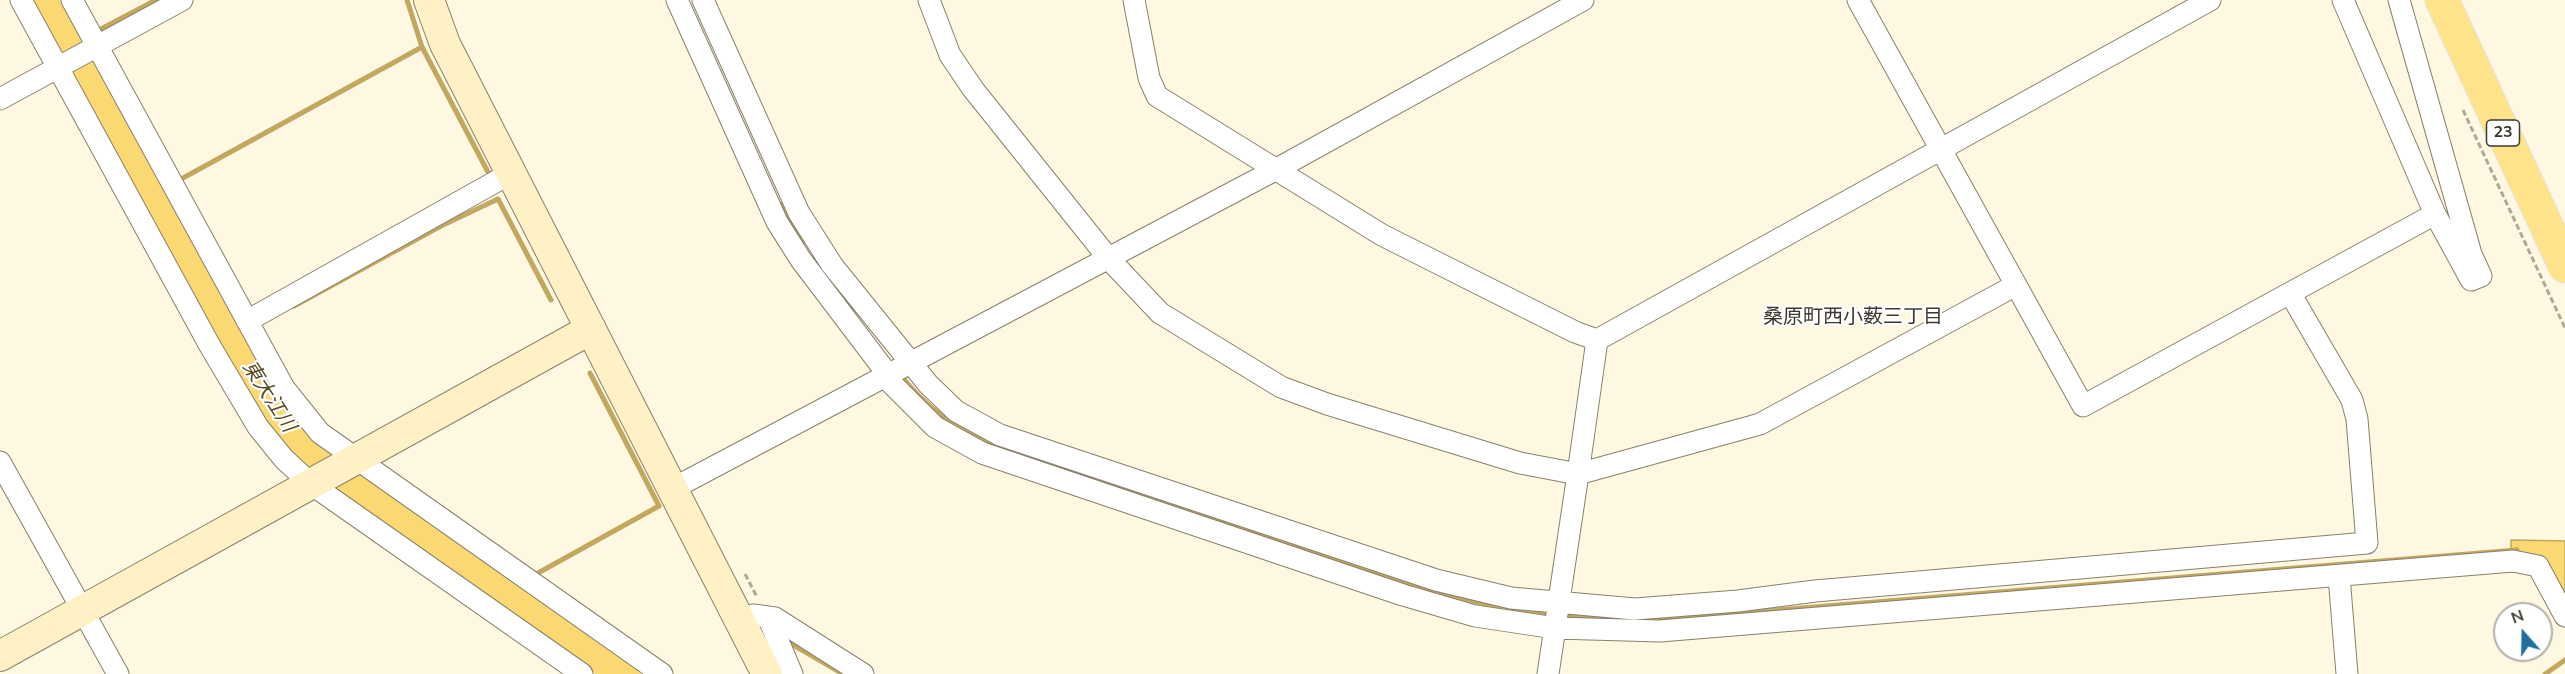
<!DOCTYPE html>
<html>
<head>
<meta charset="utf-8">
<style>
  body { margin:0 }
  #map { position:relative; width:2565px; height:674px; overflow:hidden; background:#fef7e2; font-family:"Nunito Sans",sans-serif }
  canvas { display:block }
  .north { position:absolute; left:2493px; top:602px; width:60px; height:60px; box-sizing:border-box; background:#fff; border:2px solid #b1b0ac; border-radius:50%; rotate:340deg; font-size:16px; font-weight:700; line-height:24px; text-align:center; color:#3d392f }
  .north::after { content:''; display:block; margin:auto; width:21px; height:27px; background:#1f6fa1; clip-path:polygon(50% 0,100% 100%,50% 72%,0 100%) }
</style>
</head>
<body>
<div id="map">
<canvas width="2565" height="674"></canvas>
<div class="north">N</div>
</div>
<script>
const context = document.querySelector('canvas').getContext('2d');
context.lineJoin = 'round';
function paint(path, color) { context.fillStyle = color; context.fill(path, 'evenodd'); }
function stroke(path, color, width, dash) { context.strokeStyle = color; context.lineWidth = width; context.lineCap = dash ? 'butt' : 'round'; context.setLineDash(dash || []); context.stroke(path); }
function write(font, color, halo, rows, align = 'center') {
  context.font = font + ' "Nunito Sans","Noto Sans JP",sans-serif'; context.lineWidth = 4.5; context.setLineDash([]); context.textBaseline = 'middle'; context.strokeStyle = halo; context.fillStyle = color; for (const [text, x, y, turn = 0] of rows) {
    context.save(); context.translate(x, y); context.rotate((+turn || 0) * Math.PI / 180); context.textAlign = isNaN(turn) ? turn : align; if (halo) context.strokeText(text, 0, 0); context.fillText(text, 0, 0); context.restore();
  }
}
const water = new Path2D(`
  M2511 540 2565 541V606L2511 554Z`);
paint(water, '#fad872');
stroke(water, '#c1a85e', 1.5);
stroke(new Path2D(`
  M407 0 422 47 489 174
  M99 30 156 0
  M71 45 87 36
  M183 178 422 47
  M153 195 165 188
  M780 204 802 243
  M294 306 441 226 498 199 551 300
  M899 373C927 410 956 428 998 446L1412 585 1489 605 1551 615
  M538 573 659 506 590 373
  M1561 616 1623 618
  M1639 619H1666L2517 550
  M790 643 843 674
  M2545 674 2565 660`), '#c1a85e', 5);
stroke(new Path2D(`
  M46 0 255 382 295 438 351 484 624 674`), '#fad872', 33);
const street = new Path2D(`
  M21 0 210 346 258 427 284 459 311 484 582 674
  M72 0 284 388 320 433 662 674
  M677 0 777 222 801 260 889 376
  M703 0 799 213 832 265 928 384 956 411 1000 435 1436 580 1511 598 1635 609 1738 601 1815 591 2367 543 2357 419 2352 400 2290 293 2083 406 1858 0
  M929 0 950 55 973 89 1109 259 1160 313 1281 387 1327 404 1520 463 1578 474 1597 340
  M1134 0 1149 78 1157 96 1382 235 1575 332 1597 340 2210 0
  M2343 0 2435 214 2471 280 2481 276 2471 254 2399 0
  M0 99 182 0
  M2290 293 2435 214
  M247 321 511 173
  M886 378 935 427 982 453 1403 595 1475 616 1555 628 1660 631 2513 561 2538 566 2565 616
  M0 462 118 674
  M672 489 1275 170 1583 0
  M2339 576 2347 674
  M768 617 792 674
  M740 621 753 615 775 618 863 674
  M1548 674 1578 474 1760 424 2016 285`);
const secondary = new Path2D(`
  M429 0 445 44 767 674
  M0 656 591 329`);
const primary = new Path2D(`
  M2442 0 2565 266`);
stroke(street, '#89816a', 23);
stroke(secondary, '#89816a', 32);
stroke(primary, '#e4e3e2', 35);
stroke(new Path2D(`
  M2463 110 2565 328
  M745 574 757 597`), '#ada897', 3, [6, 3]);
stroke(street, '#fff', 21);
stroke(secondary, '#fef1c5', 30);
stroke(primary, '#fee38b', 33);
for (const [x, y, w] of [
  [2503,133,33]
]) { const box = new Path2D(); box.roundRect(x - w / 2, y - 13, w, 26, 4.5); context.fillStyle = '#fff'; context.fill(box); stroke(box, '#3d392f', 1.5); }
write('bold 16px', '#3d392f', null, [
  ["23",2503,133]
]);
write('20px', '#3d392f', '#fff', [
  ["桑原町西小薮三丁目",1853,318]
]);
write('italic 20px', '#5a4c22', '#fff', [
  ["東大江川",268,397,57]
]);
</script>
</body>
</html>
